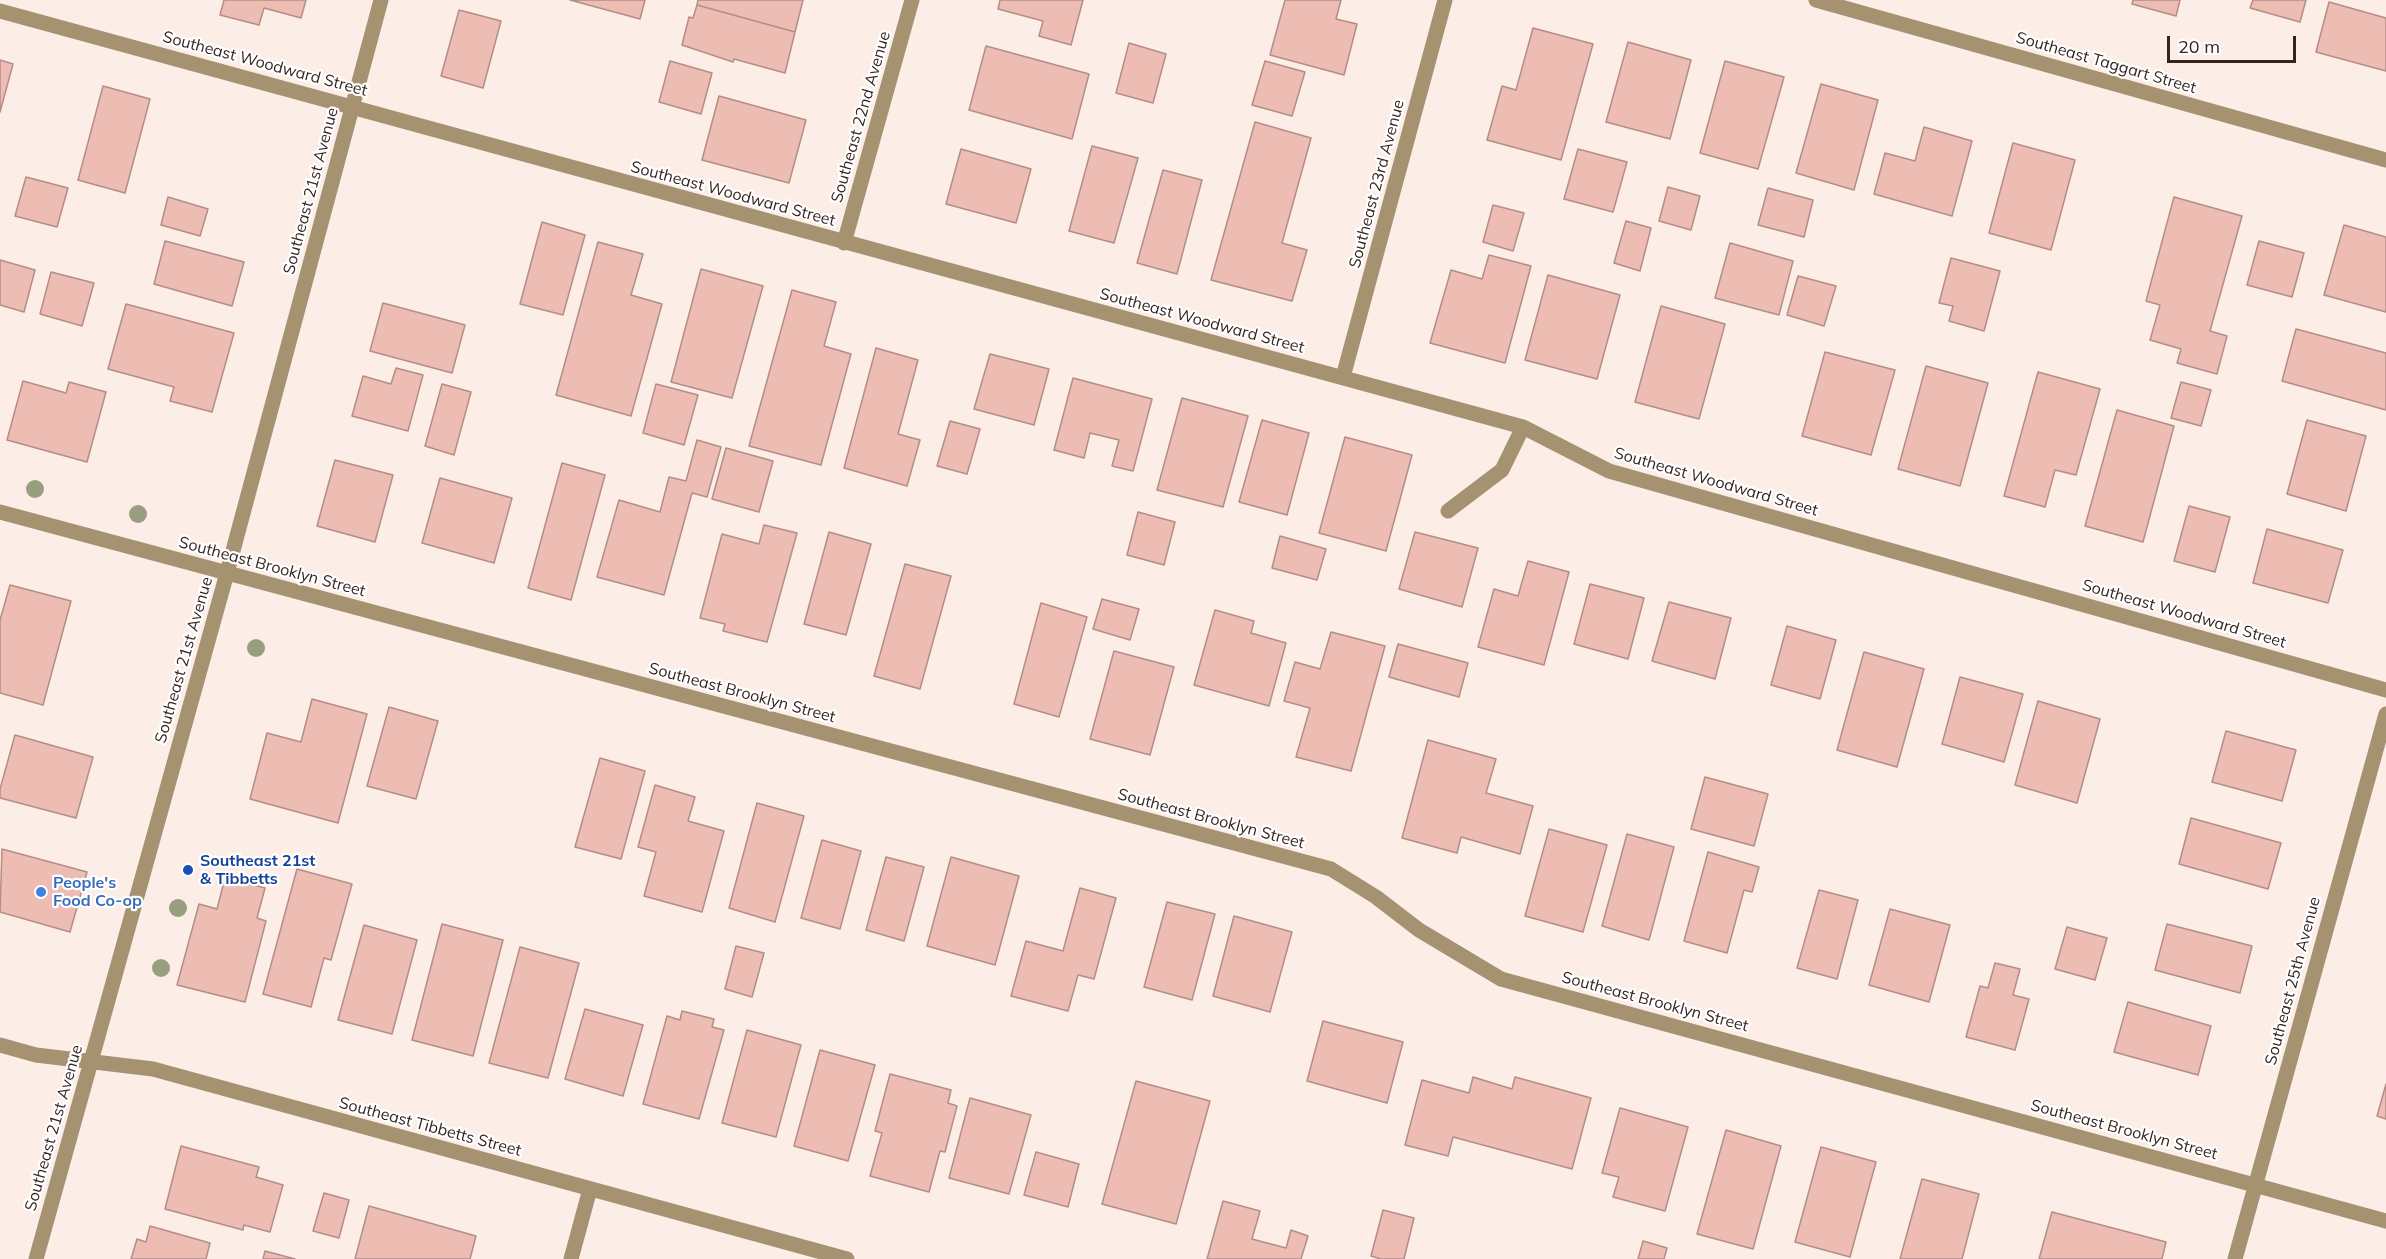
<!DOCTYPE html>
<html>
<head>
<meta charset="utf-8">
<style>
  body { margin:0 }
  #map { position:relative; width:2386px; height:1259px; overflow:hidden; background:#fcede6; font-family:Mulish,sans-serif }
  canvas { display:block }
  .scale { position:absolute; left:2167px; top:36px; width:129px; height:27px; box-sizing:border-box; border:3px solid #34261f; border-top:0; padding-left:8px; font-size:18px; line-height:21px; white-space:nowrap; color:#34261f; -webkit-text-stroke:4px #fff; paint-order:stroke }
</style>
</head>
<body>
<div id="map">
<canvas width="2386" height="1259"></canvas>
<div class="scale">20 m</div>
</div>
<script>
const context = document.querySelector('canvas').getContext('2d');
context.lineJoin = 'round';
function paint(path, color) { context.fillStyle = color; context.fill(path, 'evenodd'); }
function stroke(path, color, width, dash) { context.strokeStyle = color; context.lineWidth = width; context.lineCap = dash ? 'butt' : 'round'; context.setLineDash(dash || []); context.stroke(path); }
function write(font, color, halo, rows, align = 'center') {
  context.font = font + ' Mulish,sans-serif'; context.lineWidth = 4.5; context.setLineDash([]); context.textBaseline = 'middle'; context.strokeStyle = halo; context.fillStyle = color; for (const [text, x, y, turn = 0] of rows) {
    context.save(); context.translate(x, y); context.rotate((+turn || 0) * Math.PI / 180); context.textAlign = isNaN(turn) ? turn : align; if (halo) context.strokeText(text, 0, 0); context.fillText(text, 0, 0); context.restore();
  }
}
const building = new Path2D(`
  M224 0H306L301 18 264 8 259 25 220 15Z
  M570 0H645L640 19Z
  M698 0H803L795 32 697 5Z
  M1000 0H1083L1071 45 1039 36 1043 21 998 9Z
  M1285 0H1341L1336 19 1357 24 1344 75 1270 55Z
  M2133 0H2180L2176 16 2132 4Z
  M2253 0H2306L2300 22 2250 8Z
  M2329 2 2386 18V71L2316 52Z
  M697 5 795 32 785 73 734 59 733 62 682 45 689 17 693 18Z
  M459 10 501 21 483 88 441 76Z
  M1533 28 1593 44 1561 160 1487 140 1502 86 1516 90Z
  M1628 42 1691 60 1670 139 1606 122Z
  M1129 43 1166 54 1153 103 1116 93Z
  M986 46 1089 74 1072 139 969 110Z
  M0 60 13 64 0 112Z
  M670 61 712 73 701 114 659 102Z
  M1265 61 1305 72 1292 116 1252 105Z
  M1725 61 1784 77 1758 169 1700 153Z
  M1821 84 1878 100 1854 190 1796 173Z
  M103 86 150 99 125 193 78 180Z
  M719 96 806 120 789 183 702 160Z
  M1255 122 1311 138 1282 243 1307 250 1292 301 1211 280Z
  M1924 127 1972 141 1952 216 1874 194 1885 153 1915 161Z
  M2013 143 2075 160 2051 250 1989 233Z
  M1092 146 1138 158 1114 243 1069 231Z
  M961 149 1031 169 1016 223 946 204Z
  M1578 149 1627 162 1613 212 1564 199Z
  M1163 170 1202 180 1177 274 1137 263Z
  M26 177 68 188 57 227 15 216Z
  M1668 187 1700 196 1691 230 1659 221Z
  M1768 188 1813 200 1804 237 1758 225Z
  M168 197 208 209 200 236 161 225Z
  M2174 197 2242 216 2210 331 2227 336 2217 374 2177 363 2181 349 2150 340 2160 305 2146 301Z
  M1493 205 1524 213 1513 251 1483 242Z
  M1626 221 1651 228 1640 271 1614 263Z
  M542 222 585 235 563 315 520 304Z
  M2344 225 2386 237V312L2324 295Z
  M165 241 244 262 232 306 154 284Z
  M2259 241 2304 253 2292 297 2247 285Z
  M598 242 643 254 631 295 662 304 631 416 556 395Z
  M1730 243 1793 261 1779 315 1715 298Z
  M1489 255 1531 266 1505 363 1430 343 1451 270 1482 279Z
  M1951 258 2000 271 1984 331 1949 321 1953 306 1939 303Z
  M0 260 35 270 24 312 0 305Z
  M701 269 763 286 732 398 671 382Z
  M51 272 94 283 82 326 40 314Z
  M1548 275 1620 295 1597 379 1525 360Z
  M1798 276 1836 286 1824 326 1787 315Z
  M792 290 836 302 824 346 851 354 821 465 749 446Z
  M383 303 465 325 452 373 370 351Z
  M126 304 234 333 212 412 170 401 174 387 108 369Z
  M1661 306 1725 324 1699 419 1635 402Z
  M2296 329 2386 353V410L2282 381Z
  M876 348 918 360 898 434 920 440 907 486 844 468Z
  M1825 352 1895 370 1871 455 1802 436Z
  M990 354 1049 369 1034 425 974 409Z
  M1926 366 1988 383 1960 486 1898 469Z
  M396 368 423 375 408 431 352 416 363 376 391 384Z
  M2038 372 2100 389 2076 475 2055 470 2045 507 2004 496Z
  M1073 378 1152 399 1133 471 1112 466 1119 440 1090 433 1084 458 1054 450Z
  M23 381 66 393 69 382 106 392 87 462 7 440Z
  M2181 382 2211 390 2201 426 2171 418Z
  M442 384 471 392 454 455 425 446Z
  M656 384 698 395 684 445 643 433Z
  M1182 398 1248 416 1223 507 1157 490Z
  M2117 410 2174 426 2143 542 2085 526Z
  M1262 420 1309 433 1287 515 1239 502Z
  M2307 420 2366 436 2346 511 2287 494Z
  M950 421 980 429 967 474 937 466Z
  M1345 437 1412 455 1386 551 1319 533Z
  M697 440 721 447 707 497 692 493 664 595 597 577 619 500 660 512 669 477 686 481Z
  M726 448 773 461 759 512 712 499Z
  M335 460 393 475 375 542 317 526Z
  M562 463 605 475 571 600 528 588Z
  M440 478 512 498 494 563 422 543Z
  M2189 506 2230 517 2215 572 2174 561Z
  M1138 512 1175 522 1164 565 1127 555Z
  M764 525 797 533 767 642 723 631 725 624 700 618 722 534 759 544Z
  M2267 529 2343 550 2328 603 2253 583Z
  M829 532 871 544 846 635 804 624Z
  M1415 532 1478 548 1462 607 1399 589Z
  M1280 536 1326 549 1317 580 1272 568Z
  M1528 561 1569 572 1544 665 1478 647 1494 589 1518 596Z
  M905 564 951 576 920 689 874 676Z
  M1590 584 1644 598 1628 659 1574 644Z
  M10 585 71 601 43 705 0 693V620Z
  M1102 599 1139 609 1130 640 1093 629Z
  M1669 602 1731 618 1715 679 1652 661Z
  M1041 603 1087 617 1059 717 1014 704Z
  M1215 610 1254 621 1251 633 1286 643 1269 706 1194 685Z
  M1787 626 1836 640 1820 699 1771 685Z
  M1331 632 1385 646 1351 771 1296 757 1310 708 1284 701 1295 662 1320 669Z
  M1398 644 1468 663 1459 697 1389 677Z
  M1114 651 1174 667 1150 755 1090 739Z
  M1864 652 1924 669 1897 767 1837 750Z
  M1960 677 2023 694 2004 762 1942 744Z
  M312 699 367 714 338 823 250 799 267 733 301 742Z
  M2038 701 2100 719 2077 803 2015 785Z
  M389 707 438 721 416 799 367 786Z
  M2226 731 2296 750 2282 801 2212 782Z
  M15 735 93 757 76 818 0 798V789Z
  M1428 740 1496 759 1486 793 1533 806 1520 854 1461 837 1457 853 1402 838Z
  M600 758 645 771 621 859 575 847Z
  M1705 777 1768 794 1754 846 1691 829Z
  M655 785 695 797 688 821 724 831 702 912 644 896 656 852 638 847Z
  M757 803 804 816 775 922 729 908Z
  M2191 818 2281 843 2268 889 2179 864Z
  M1549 829 1607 845 1583 932 1525 916Z
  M1627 834 1674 847 1649 940 1602 926Z
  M822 840 861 851 840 929 801 918Z
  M2 849 87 872 70 932 0 912Z
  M1708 852 1759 867 1752 892 1744 890 1727 953 1684 941Z
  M886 857 924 867 904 941 866 930Z
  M951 857 1019 876 995 965 927 946Z
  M297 869 352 884 331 960 324 958 311 1007 263 994Z
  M225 878 265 888 257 918 266 921 245 1002 177 985 199 904 217 909Z
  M1080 888 1116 898 1094 979 1078 975 1068 1011 1011 996 1026 941 1063 951Z
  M1819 890 1858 900 1837 979 1797 968Z
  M1167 902 1215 914 1192 1000 1144 987Z
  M1890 909 1950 925 1929 1002 1869 985Z
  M1234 916 1292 932 1270 1012 1213 996Z
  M442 924 503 940 473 1056 412 1040Z
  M2167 924 2252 946 2240 993 2155 970Z
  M364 925 417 940 392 1034 338 1020Z
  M2067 927 2107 938 2095 980 2055 969Z
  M736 946 764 953 752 997 725 989Z
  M520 947 579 963 548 1078 489 1063Z
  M1995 963 2020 969 2013 995 2029 999 2015 1050 1966 1037 1980 986 1988 988Z
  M2128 1002 2211 1026 2198 1075 2114 1052Z
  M585 1009 643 1025 623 1096 565 1079Z
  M682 1011 714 1019 712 1027 724 1030 699 1119 643 1104 667 1016 680 1020Z
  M1323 1021 1403 1042 1387 1103 1307 1081Z
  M747 1030 801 1045 776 1137 722 1123Z
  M820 1050 875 1065 848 1161 794 1146Z
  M890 1074 951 1090 948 1103 957 1106 945 1152 940 1151 929 1192 870 1176 882 1133 875 1131Z
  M1473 1077 1512 1089 1515 1077 1591 1098 1572 1169 1453 1137 1448 1156 1405 1145 1422 1080 1469 1093Z
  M1136 1081 1210 1101 1176 1224 1102 1204Z
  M2386 1084V1119L2377 1116Z
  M970 1098 1031 1115 1009 1194 949 1178Z
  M1620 1108 1688 1127 1665 1211 1613 1197 1619 1177 1602 1173Z
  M1726 1130 1781 1146 1753 1249 1697 1234Z
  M181 1146 259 1167 256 1177 283 1185 270 1232 244 1225 243 1230 165 1209Z
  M1821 1147 1876 1162 1850 1257 1795 1242Z
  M1036 1152 1079 1164 1068 1207 1024 1195Z
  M1922 1179 1979 1194 1962 1259H1900Z
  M324 1193 349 1200 339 1238 313 1231Z
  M1223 1201 1260 1211 1252 1239 1286 1248 1291 1230 1308 1236 1301 1259H1207Z
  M369 1206 476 1236 470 1259H355Z
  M1383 1210 1414 1218 1404 1259H1381L1371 1256Z
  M2052 1212 2166 1242 2162 1259H2039Z
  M150 1226 210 1243 206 1259H131L137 1239 146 1242Z
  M1643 1241 1667 1248 1664 1259H1638Z
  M265 1251 295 1259H263Z`);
paint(building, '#edbdb4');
stroke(building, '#b38d86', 1.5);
stroke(new Path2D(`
  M1816 0 2386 160
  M0 11 1523 427 1609 471 2386 690
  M844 243 912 0
  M1343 377 1445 0
  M1448 511 1502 470 1523 427
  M0 512 1331 869 1376 897 1419 930 1501 979 2386 1221
  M0 1045 36 1055 153 1069 847 1259
  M36 1259 227 573 381 0
  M571 1259 590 1189
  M2235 1259 2386 714`), '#a49270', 15);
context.fillStyle = '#979f7e';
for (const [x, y] of [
  [35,489],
  [138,514],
  [256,648],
  [178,908],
  [161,968]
]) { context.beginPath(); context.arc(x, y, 9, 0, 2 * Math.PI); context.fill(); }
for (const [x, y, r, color] of [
  [188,870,6,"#1a4fb4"],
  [41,892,6,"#3f7fe0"]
]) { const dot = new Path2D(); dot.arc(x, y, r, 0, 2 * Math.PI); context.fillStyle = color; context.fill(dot); stroke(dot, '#fff', 2); }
write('16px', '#34261f', '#fff', [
  ["Southeast Taggart Street",2106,63,16],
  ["Southeast Woodward Street",265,64,15],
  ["Southeast 22nd Avenue",861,117,-74],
  ["Southeast 23rd Avenue",1377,184,-75],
  ["Southeast 21st Avenue",311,191,-75],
  ["Southeast Woodward Street",733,194,15],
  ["Southeast Woodward Street",1202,321,15],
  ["Southeast Woodward Street",1716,482,16],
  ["Southeast Brooklyn Street",272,567,15],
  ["Southeast Woodward Street",2184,614,16],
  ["Southeast 21st Avenue",184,660,-74],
  ["Southeast Brooklyn Street",742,693,15],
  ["Southeast Brooklyn Street",1211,819,15],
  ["Southeast 25th Avenue",2293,981,-75],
  ["Southeast Brooklyn Street",1655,1002,15],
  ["Southeast Tibbetts Street",430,1127,15],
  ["Southeast 21st Avenue",54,1128,-74],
  ["Southeast Brooklyn Street",2124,1130,15]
]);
write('bold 16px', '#164399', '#fff', [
  ["Southeast 21st",200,861],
  ["& Tibbetts",200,879]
], 'left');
write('bold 16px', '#366cbe', '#fff', [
  ["People's",53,883],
  ["Food Co-op",53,901]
], 'left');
</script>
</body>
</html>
